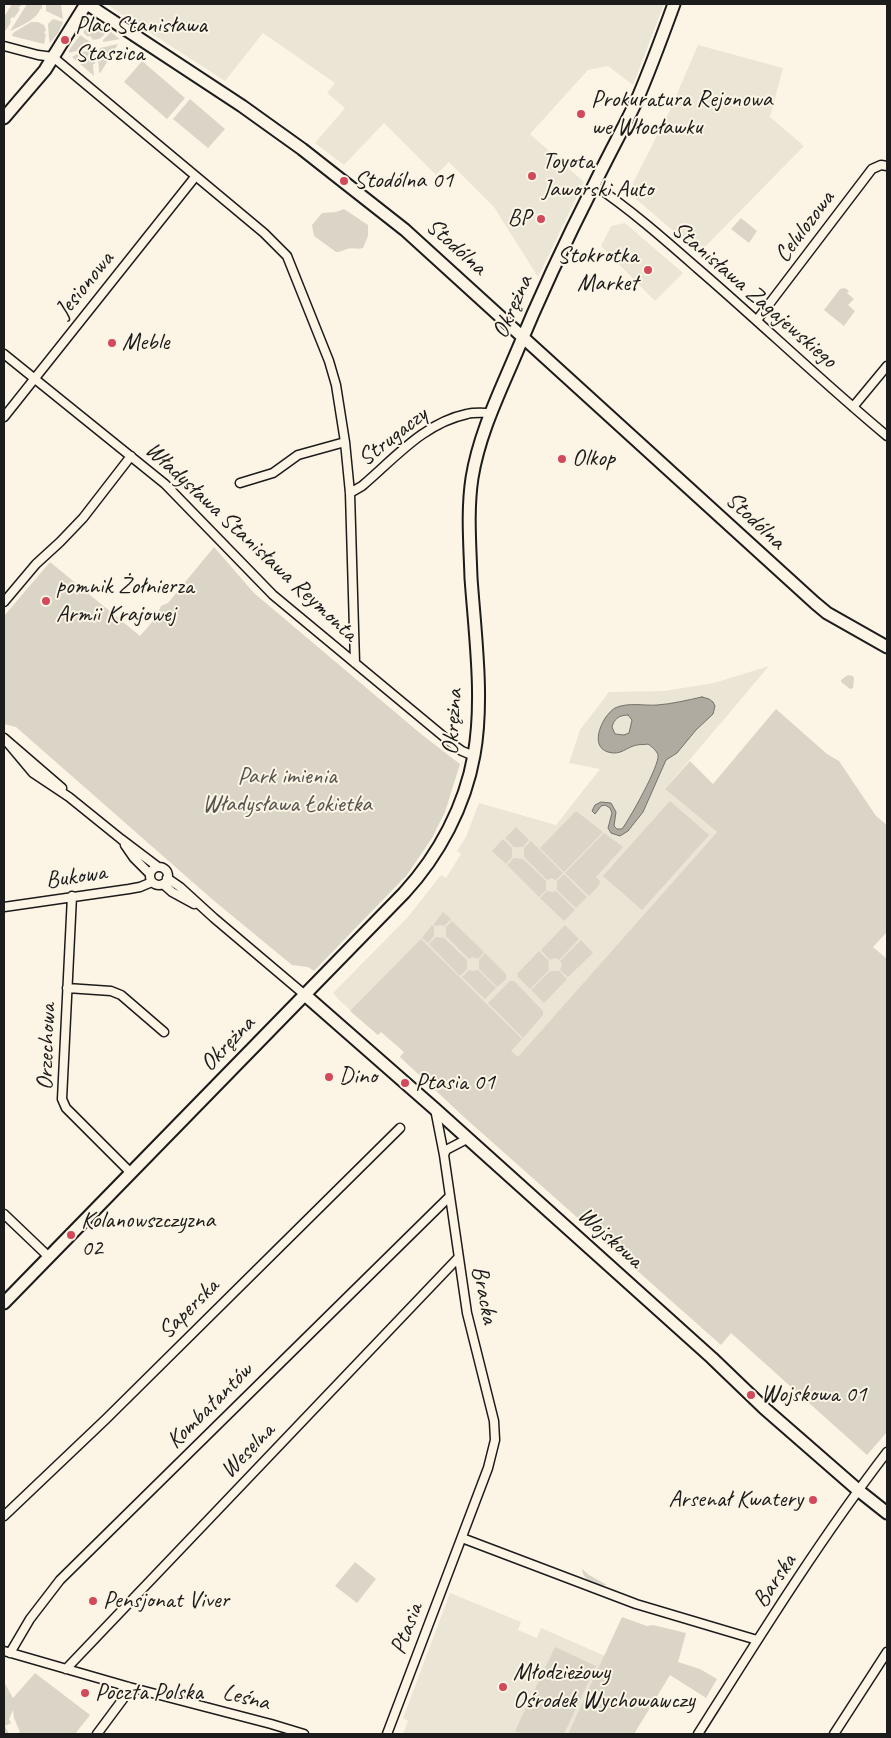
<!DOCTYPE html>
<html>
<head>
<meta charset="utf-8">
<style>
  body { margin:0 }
  #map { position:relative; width:891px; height:1738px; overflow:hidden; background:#fcf5e5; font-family:Caveat,sans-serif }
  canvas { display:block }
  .frame { position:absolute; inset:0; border:5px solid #1c1c1c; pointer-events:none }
</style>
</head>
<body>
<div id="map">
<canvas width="891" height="1738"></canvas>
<div class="frame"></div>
</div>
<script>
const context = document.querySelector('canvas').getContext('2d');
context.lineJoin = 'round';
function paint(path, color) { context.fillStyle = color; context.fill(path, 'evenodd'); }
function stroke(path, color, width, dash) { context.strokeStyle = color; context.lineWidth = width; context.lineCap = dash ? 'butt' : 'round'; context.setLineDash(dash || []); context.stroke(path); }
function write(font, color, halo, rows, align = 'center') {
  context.font = font + ' Caveat,sans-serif'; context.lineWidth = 4; context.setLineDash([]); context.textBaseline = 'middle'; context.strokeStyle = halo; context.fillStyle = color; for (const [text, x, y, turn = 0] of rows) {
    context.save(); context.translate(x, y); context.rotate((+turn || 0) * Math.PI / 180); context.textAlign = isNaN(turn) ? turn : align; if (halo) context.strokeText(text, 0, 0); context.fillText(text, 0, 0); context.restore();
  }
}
paint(new Path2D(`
  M106 4H664L633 85 608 66 588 70 530 134 584 182 538 277 494 207 449 162 436 175 384 123 344 165 315 143 345 108 327 93 335 83 263 33 225 81Z
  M698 45 783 68 770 117 804 146 699 253 636 199 633 183 670 110Z
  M625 223 683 273 655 301 601 246 611 226Z
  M769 666 665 789 717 832 465 1118 400 1057 404 1052 381 1032 378 1035 339 1000 333 993 408 917 441 875 446 878 461 854 457 851 466 837 479 803 556 825 600 769 569 763 580 730 609 692 664 691 714 683Z
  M450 1593 521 1622 518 1630 537 1638 541 1628 605 1656 568 1734H403L408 1721 403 1718Z`), '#ebe5d6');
paint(new Path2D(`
  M12 4H23L18 8 20 9 14 18 12 17 10 20 11 22 4 33V17Z
  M27 4H42V9H40C39 18 19 27 10 31Z
  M46 4H61L63 19 46 11Z
  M53 19 63 22 58 33 50 43 49 39 48 24Z
  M31 22H38L44 25 46 30 44 34H46L44 44 12 36 13 33Z
  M95 26H101L108 30C104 36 98 42 91 39L92 38 90 36 88 37 83 32 89 27Z
  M111 32 120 39 103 42V40Z
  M80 35 90 42V47L69 53V50Z
  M118 44 101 72 99 73 98 56 100 48Z
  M91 51 95 54V64H93L94 76 72 57 77 54 78 55 82 54V52Z
  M142 61 185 98 167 119 124 82Z
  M190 99 225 129 208 148 173 119Z
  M344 209 368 225V236L363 248C357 250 352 247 347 249 343 250 341 252 336 252L314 236 312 225 322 213 336 212Z
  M741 218 757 231 749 243 731 229Z
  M845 288 849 291 847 293 854 299 848 305 855 311 844 326 824 310 840 289Z
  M214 547 254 593 421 734 460 764 445 812 432 838 407 875 314 971 308 967 292 965 213 900 16 727 4 724V616L50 562 140 636 159 614 158 612 161 606 168 603Z
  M848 675 853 676 854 679 853 688 850 689 841 682V680Z
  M776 709 827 754 839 761 876 816 887 825V932L873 947 887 959V1432L867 1455 731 1333 721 1345 465 1118 400 1057 404 1052 381 1032 378 1035 350 1011 421 939 522 1039 511 1051 518 1057 717 832 665 789 690 761 713 784Z
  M670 801 709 835 642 910 603 876Z
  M576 811 603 832 564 872 540 848Z
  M516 827 529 840 523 847H514L505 838Z
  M604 833 623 847 596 877 600 881 599 885 589 896 565 873Z
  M503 839 512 848V857L506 864 492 851Z
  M531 841 563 873 556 880 551 878 547 880 524 857V848Z
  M514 858 523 859 546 881V890L539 897 507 865Z
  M564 874 587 897 576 908 557 890V881Z
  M547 891 552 892 556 891 575 910 564 921 540 898Z
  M443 912 451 919 444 926 440 925 435 926 434 924Z
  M452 921 484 952 478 959 473 957 469 959 446 936V927Z
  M432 925 434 927V936L428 943 422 938Z
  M565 925 579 939 559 960 555 958 550 960 541 950Z
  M436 937 444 938 467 960V969L460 976 429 944Z
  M581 940 593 953 568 977 560 970 562 965 560 961Z
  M539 951 549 961 548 965 549 970 530 989 518 977 517 974Z
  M485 953 506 974V979L497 987 479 969V960Z
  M469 970 473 971 478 970 496 988 485 999 462 977Z
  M550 971H559L567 979 544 1003 531 990Z
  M510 981H514L543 1011V1015L523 1038 488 1003Z
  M355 1562 376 1579 357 1603 335 1586Z
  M582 1569 589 1575 607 1585C596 1586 583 1581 582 1569Z
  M622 1617 647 1626 653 1625 686 1633 678 1662 700 1669 717 1679 706 1698 670 1675 634 1734H568Z
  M555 1647 596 1666 564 1734H523L515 1731Z
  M35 1673 90 1715 75 1734H16L20 1732 14 1718 13 1710 9 1719 11 1723 5 1726 9 1734H4V1682L13 1698Z`), '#dbd5c8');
const water = new Path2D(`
  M702 697 709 699 713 702 715 706 713 714 696 730 677 753 666 760 643 812 628 831 620 836 611 833 608 828 612 813 610 808 605 805 601 806 595 814 592 811 595 805 601 802 611 803 616 812 614 826 617 829H622C629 820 660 765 658 755 657 751 651 746 648 744 645 745 641 744 637 745 626 747 621 756 608 752 588 746 603 715 615 708 628 702 644 706 657 705 672 704 688 700 702 697ZM628 715 632 720 629 733 624 735 615 734 612 727C614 719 619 715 628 715Z`);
paint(water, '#b0aba1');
stroke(water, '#75726c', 1);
const street = new Path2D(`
  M4 46 38 55 53 57 264 233 287 256 329 361 336 385 345 442 350 493 355 663
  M594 185C630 209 664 239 697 268 761 323 822 382 887 436
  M757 320 872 169 881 165 887 166
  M4 354 165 484 273 595 455 746 462 751 474 756
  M853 407 887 366
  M4 417 195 177
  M240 483 273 473 298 455 345 442
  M350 493 362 486C395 458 424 423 467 414 475 412 483 413 491 413
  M4 602 36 564 60 542 83 518 131 456
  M4 738 62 788
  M7 742 33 773 69 797 121 839 158 867
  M125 845 134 858 150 874
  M150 876a9 9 0 1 1 18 0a9 9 0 1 1-18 0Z
  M167 878 180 887 214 918 305 995
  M163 884 172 892 194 904
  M72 896 62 1099 66 1108 131 1173
  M4 907 129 889 140 887 152 882
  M67 988 111 991 121 995 164 1032
  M435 1109 444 1155
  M4 1214 49 1257
  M4 1516 106 1419 400 1128
  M462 1538 636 1604 757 1640
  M4 1651 129 1687 271 1724 304 1734
  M10 1653 30 1619 60 1580 449 1197
  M66 1669 458 1258
  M97 1734 123 1699 129 1687
  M387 1734 488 1468 495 1440 494 1421 467 1313 444 1155 446 1150 467 1139
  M698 1734C758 1639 818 1542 887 1452
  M834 1734 887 1652`);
const secondary = new Path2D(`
  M87 4 242 106 302 149 405 230 815 603 827 613 887 647
  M4 118 45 70 86 4
  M305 995 435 1109 712 1358 764 1408 858 1490 887 1513
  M4 1303 404 893C439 855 465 806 474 755 484 700 475 634 471 578 470 545 467 511 472 478 479 435 498 396 515 356 539 298 566 240 595 183 608 156 623 129 636 102 650 70 662 37 674 4`);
stroke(street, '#1c1c1c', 11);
stroke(secondary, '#1c1c1c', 15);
stroke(street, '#fcf5e5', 8);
stroke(secondary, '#fcf5e5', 11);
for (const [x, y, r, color] of [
  [65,40,5,"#d1495b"],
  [581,114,5,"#d1495b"],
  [532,176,5,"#d1495b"],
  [344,181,5,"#d1495b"],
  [541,219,5,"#d1495b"],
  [648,270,5,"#d1495b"],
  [112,343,5,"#d1495b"],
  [562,459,5,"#d1495b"],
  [46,601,5,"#d1495b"],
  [329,1077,5,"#d1495b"],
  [405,1083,5,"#d1495b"],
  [71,1235,5,"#d1495b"],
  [751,1395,5,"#d1495b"],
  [813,1500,5,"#d1495b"],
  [93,1601,5,"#d1495b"],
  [503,1687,5,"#d1495b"],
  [85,1693,5,"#d1495b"]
]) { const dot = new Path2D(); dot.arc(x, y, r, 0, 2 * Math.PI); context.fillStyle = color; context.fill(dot); stroke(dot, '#fcf5e5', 2); }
write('24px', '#1c1c1c', '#fcf5e5', [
  ["Plac Stanisława",75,26],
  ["Staszica",75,54],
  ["Prokuratura Rejonowa",591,100],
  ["we Włocławku",591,128],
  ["Toyota",542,162],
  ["Jaworski Auto",542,190],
  ["Stodólna 01",354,181],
  ["BP",531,219,"right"],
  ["Stokrotka",638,256,"right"],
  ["Market",638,284,"right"],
  ["Meble",122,343],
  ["Olkop",572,459],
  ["pomnik Żołnierza",56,587],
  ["Armii Krajowej",56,615],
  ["Dino",339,1077],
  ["Ptasia 01",415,1083],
  ["Kolanowszczyzna",81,1221],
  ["02",81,1249],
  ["Wojskowa 01",761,1395],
  ["Arsenał Kwatery",803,1500,"right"],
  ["Pensjonat Viver",103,1601],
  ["Młodzieżowy",513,1673],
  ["Ośrodek Wychowawczy",513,1701],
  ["Poczta Polska",95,1693]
], 'left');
write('24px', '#1c1c1c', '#fcf5e5', [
  ["Celulozowa",805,227,-53],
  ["Stodólna",456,247,42],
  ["Jesionowa",85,285,-51],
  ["Stanisława Zagajewskiego",754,295,41],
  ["Okrężna",513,307,-66],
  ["Strugaczy",393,437,-38],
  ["Stodólna",755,521,43],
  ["Władysława Stanisława Reymonta",251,542,43],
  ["Okrężna",453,722,-86],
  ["Bukowa",76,877,-8],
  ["Okrężna",228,1044,-46],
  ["Orzechowa",47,1047,-88],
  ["Wojskowa",610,1238,42],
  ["Bracka",484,1295,79],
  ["Saperska",189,1309,-45],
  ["Kombatantów",210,1406,-45],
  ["Weselna",248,1451,-46],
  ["Barska",775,1581,-56],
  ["Ptasia",407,1629,-69],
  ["Leśna",246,1698,14]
]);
write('24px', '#555450', '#fcf5e5', [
  ["Park imienia",287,777],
  ["Władysława Łokietka",287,805]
]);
</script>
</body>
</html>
